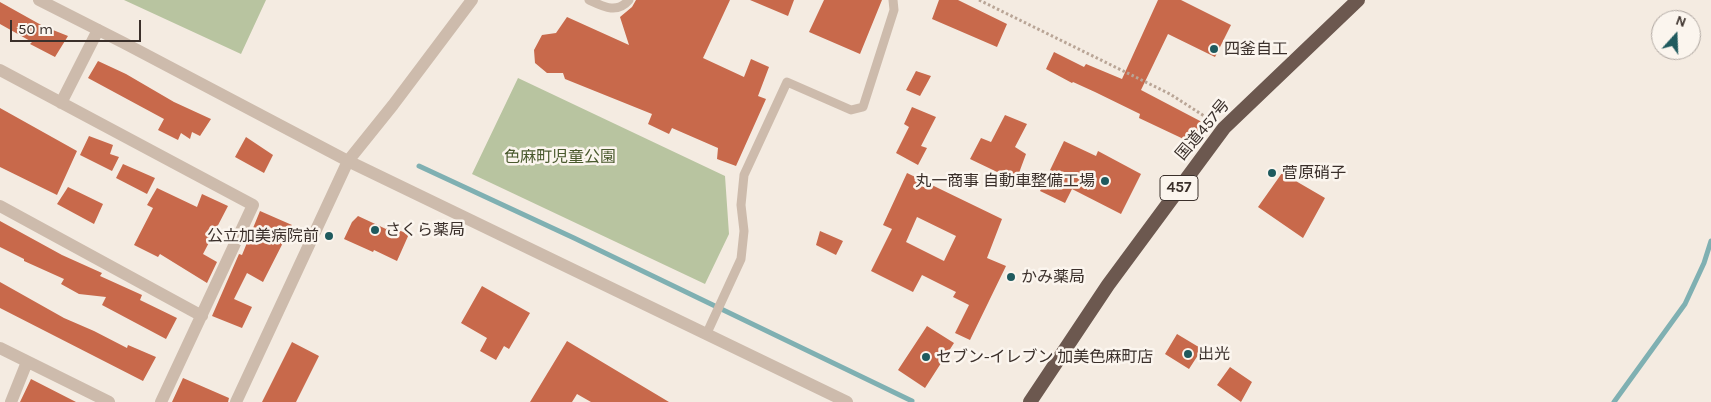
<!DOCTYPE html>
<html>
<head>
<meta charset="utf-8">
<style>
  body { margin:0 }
  #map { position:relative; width:1711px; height:402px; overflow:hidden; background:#f4ebe1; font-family:Karla,sans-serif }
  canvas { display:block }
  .north { position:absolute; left:1651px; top:10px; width:50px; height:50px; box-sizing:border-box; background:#fbf5ee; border:1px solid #aea6a0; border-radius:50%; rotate:20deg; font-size:14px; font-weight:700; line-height:20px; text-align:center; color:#3b302b }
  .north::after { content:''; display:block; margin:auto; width:18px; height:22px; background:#1f5a5e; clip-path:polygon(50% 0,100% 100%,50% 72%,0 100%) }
  .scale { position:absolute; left:10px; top:20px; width:131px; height:22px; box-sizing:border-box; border:2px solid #3b302b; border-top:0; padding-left:6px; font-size:15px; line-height:18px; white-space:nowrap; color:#3b302b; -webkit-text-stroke:4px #fbf5ee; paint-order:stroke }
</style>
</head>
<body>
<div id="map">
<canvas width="1711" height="402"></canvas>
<div class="north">N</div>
<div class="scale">50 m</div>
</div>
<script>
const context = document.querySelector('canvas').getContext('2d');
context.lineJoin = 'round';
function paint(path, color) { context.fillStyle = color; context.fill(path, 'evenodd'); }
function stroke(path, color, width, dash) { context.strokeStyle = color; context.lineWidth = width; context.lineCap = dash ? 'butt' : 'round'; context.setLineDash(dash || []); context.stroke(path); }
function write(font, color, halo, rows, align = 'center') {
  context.font = font + ' Karla,"Noto Sans JP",sans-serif'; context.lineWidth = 5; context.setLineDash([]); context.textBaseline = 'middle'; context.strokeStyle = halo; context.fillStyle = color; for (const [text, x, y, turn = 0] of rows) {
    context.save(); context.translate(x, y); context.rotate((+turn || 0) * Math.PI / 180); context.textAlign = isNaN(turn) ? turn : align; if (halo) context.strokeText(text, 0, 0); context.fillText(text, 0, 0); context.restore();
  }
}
paint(new Path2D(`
  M124 0H266L241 54Z
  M518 78 725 176 729 234 705 284 472 174Z`), '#b8c4a0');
stroke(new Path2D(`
  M419 166 574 238 912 401
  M1614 402 1685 304 1704 263 1711 241`), '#7fb0b2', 5);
paint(new Path2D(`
  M636 0H730L703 58 744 77 751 59 769 67 758 96 766 99 736 166 717 159 718 148 672 128 669 134 648 124 652 114 565 79 563 73H547L535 63 534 50 542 35 556 33 567 17 629 45 620 17 632 7Z
  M750 0H794L788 16Z
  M824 0H882L860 54 809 32Z
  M939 0H958L1007 24 997 47 932 19Z
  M1158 0H1181L1231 25 1215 57 1168 34 1141 90 1202 122 1192 143 1139 118 1140 114 1095 92 1073 82 1072 83 1046 69 1054 52 1084 67 1086 64 1122 79Z
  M0 2 43 26 68 36 55 57 30 44 32 42 0 24Z
  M98 61 126 74 174 102 211 119 200 136 192 132 190 139 181 133 178 140 158 130 164 119 88 78Z
  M916 71 931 76 920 96 906 90Z
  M912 107 936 117 921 146 927 148 918 165 896 153 909 127 904 124Z
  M0 108 77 151 57 195 0 167Z
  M1005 115 1027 124 1015 147 1026 154 1016 181 970 159 981 138 991 142Z
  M89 136 113 145 110 154 119 157 112 171 80 155Z
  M246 137 273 155 264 173 235 157Z
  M1064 141 1096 156 1098 151 1141 174 1121 214 1072 189 1065 203 1040 191Z
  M123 164 155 178 147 194 116 178Z
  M907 173 1002 219 987 258 1006 266 970 340 955 333 969 305 953 297 956 292 922 275 913 292 871 271 892 229 883 225ZM917 217 956 236 944 261 906 242Z
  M1282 173 1325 198 1303 238 1258 207Z
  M68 187 103 204 94 224 57 204Z
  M157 188 197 207 202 194 228 206 203 254 217 262 207 283 160 254 158 257 134 245 153 208 147 205Z
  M260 211 292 225 263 282 247 273 234 299 252 307 242 328 212 316 239 254 242 255Z
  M358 216 386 229 387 226 409 234 397 261 374 250 373 252 344 239 352 222Z
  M0 221 62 255 102 273 100 276 142 295 140 300 177 318 166 339 102 305 106 297 79 294 61 284 64 279 24 261V259L0 247Z
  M820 231 843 241 836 255 816 245Z
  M0 282 64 318 94 331 127 348 128 345 156 357 143 381 0 308Z
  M482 286 530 313 509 349 504 346 496 360 480 351 487 338 461 323Z
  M927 326 954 343 925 388 898 370Z
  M1177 334 1202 349 1189 369 1165 354Z
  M567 341 669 402H591L577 394 572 402H530Z
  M292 342 319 356 296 402H262Z
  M1230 367 1252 382 1241 402 1217 385Z
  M183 378 229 398 228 402H172Z
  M31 379 76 402H20Z`), '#c8694b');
stroke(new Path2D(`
  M979 0 1170 94 1212 121`), '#b9a596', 3, [2.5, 2.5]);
stroke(new Path2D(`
  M589 0C604 7 617 14 629 0
  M706 335 741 259 744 231 741 205 744 175 787 82 851 110 863 107 894 10 893 0`), '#cdbbac', 9);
stroke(new Path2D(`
  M0 70 253 205 161 402
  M61 103 98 30
  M0 206 202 316
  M0 348 109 402
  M11 402 27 362`), '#cdbbac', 12);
stroke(new Path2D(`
  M39 0 124 43 348 161 847 402
  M236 402 348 161 393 105 472 0`), '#cdbbac', 12);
stroke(new Path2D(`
  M1030 402 1108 285 1224 128 1358 0`), '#6c584f', 14);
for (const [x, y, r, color] of [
  [1214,49,5,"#1f5a5e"],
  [1272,173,5,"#1f5a5e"],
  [1105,181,5,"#1f5a5e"],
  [375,230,5,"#1f5a5e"],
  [329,236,5,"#1f5a5e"],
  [1011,277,5,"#1f5a5e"],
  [1188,354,5,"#1f5a5e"],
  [926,357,5,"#1f5a5e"]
]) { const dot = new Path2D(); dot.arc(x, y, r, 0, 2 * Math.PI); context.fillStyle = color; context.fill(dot); stroke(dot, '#fbf5ee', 2); }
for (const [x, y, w] of [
  [1179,188,38]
]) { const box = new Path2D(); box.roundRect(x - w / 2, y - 12.5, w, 25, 4); context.fillStyle = '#fbf5ee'; context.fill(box); stroke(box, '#3b302b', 1); }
write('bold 15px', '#3b302b', null, [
  ["457",1179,188]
]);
write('16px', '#3b302b', '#fbf5ee', [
  ["四釜自工",1224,49],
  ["菅原硝子",1282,173],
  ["丸一商事 自動車整備工場",1095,181,"right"],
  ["さくら薬局",385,230],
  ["公立加美病院前",319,236,"right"],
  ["かみ薬局",1021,277],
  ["出光",1198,354],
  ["セブン-イレブン 加美色麻町店",936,357]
], 'left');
write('16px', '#3b302b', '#fbf5ee', [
  ["国道457号",1203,130,-50]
]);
write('16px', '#4a5a2e', '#fbf5ee', [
  ["色麻町児童公園",560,157]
]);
</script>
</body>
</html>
